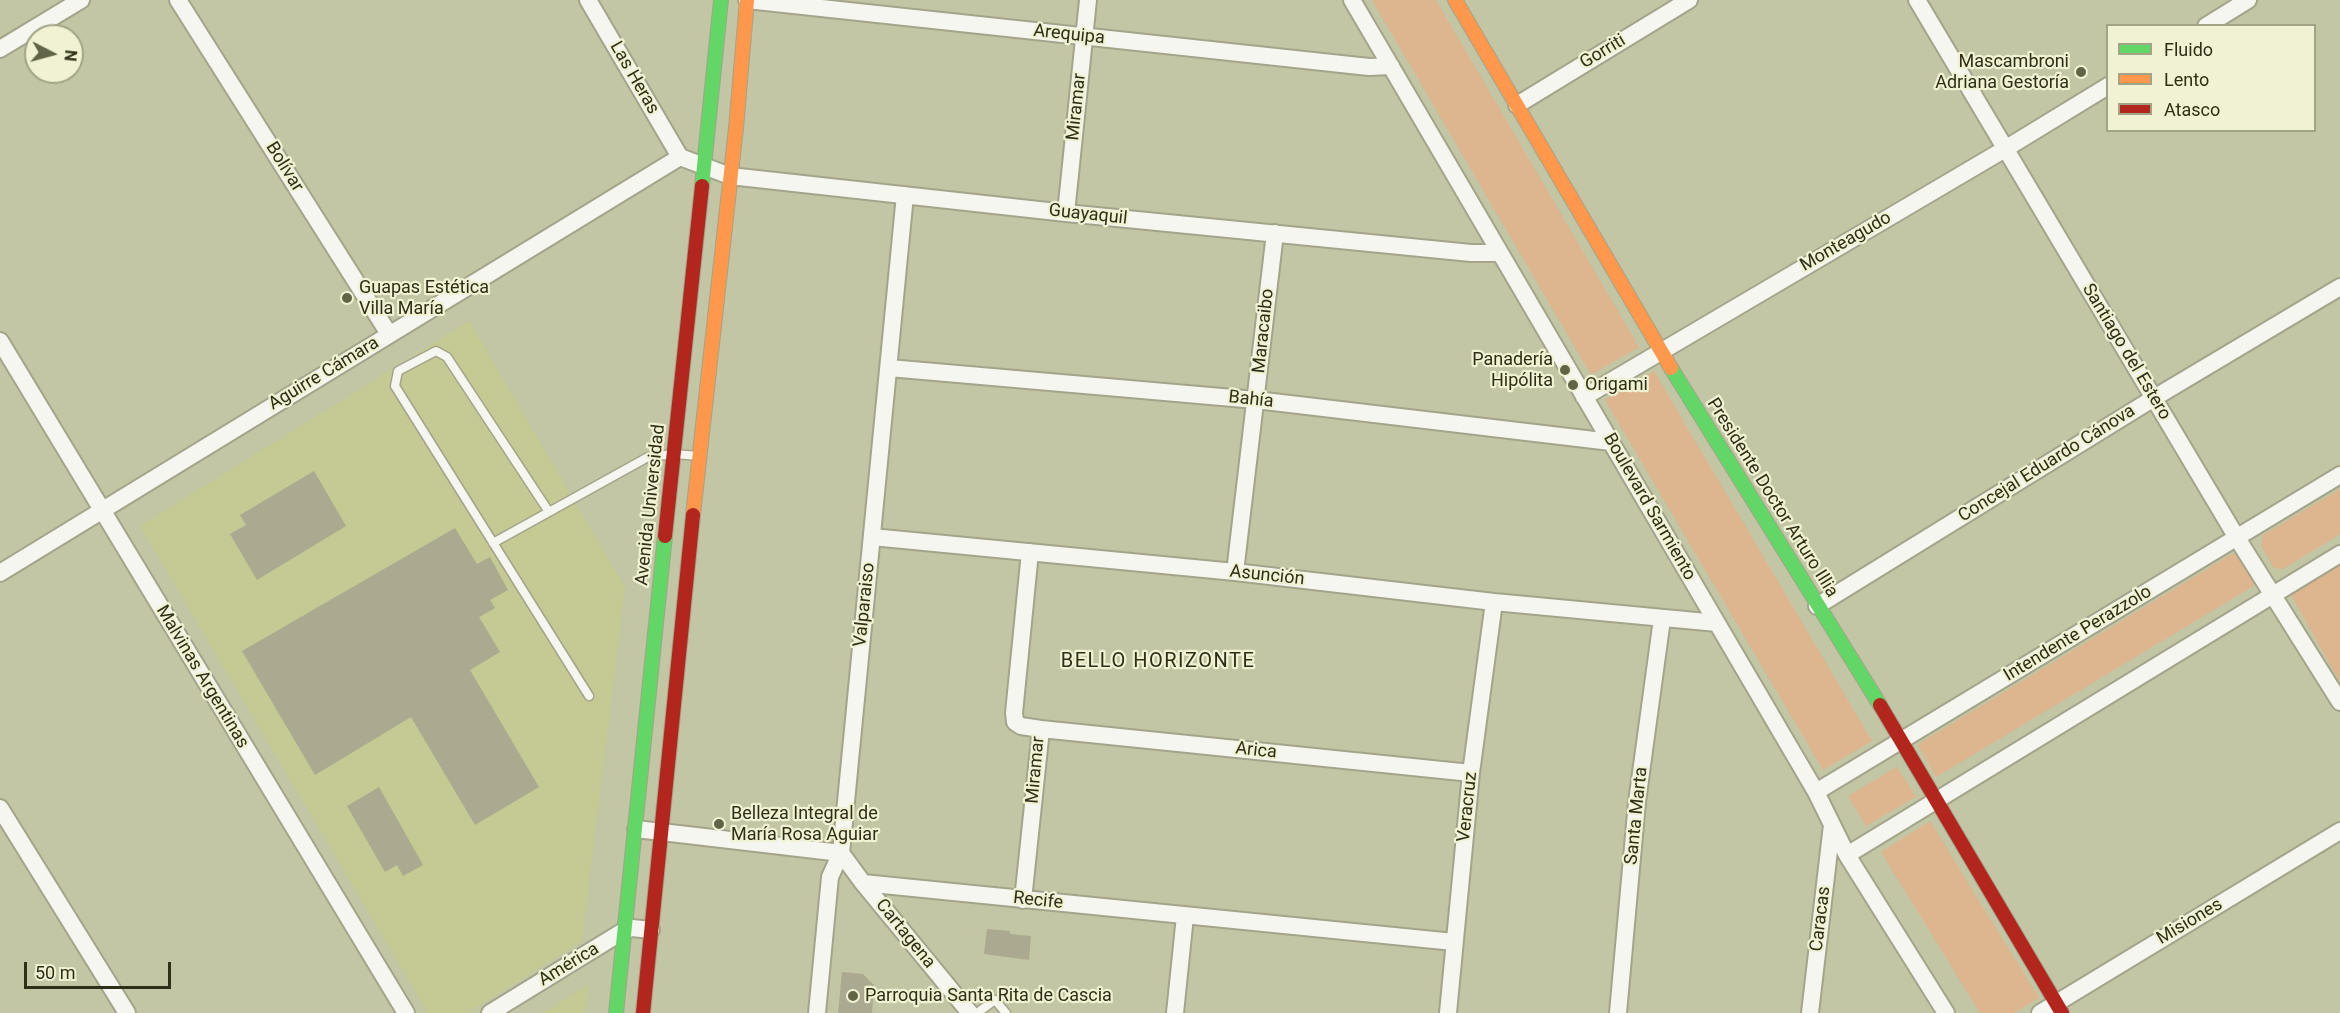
<!DOCTYPE html>
<html>
<head>
<meta charset="utf-8">
<style>
  body { margin:0 }
  #map { position:relative; width:2340px; height:1013px; overflow:hidden; background:#c3c6a4; font-family:Roboto,sans-serif }
  canvas { display:block }
  .legend { position:absolute; left:2106px; top:24px; width:210px; height:108px; box-sizing:border-box; background:#f0f2d3; border:2px solid #a2a487; margin:0; padding:8px 10px; list-style:none; font-size:18px; color:#2e2f16 }
  .legend li { display:flex; align-items:center; gap:12px; height:30px }
  .legend b { width:30px; border:2px solid #a2a487 }
  .north { position:absolute; left:24px; top:24px; width:60px; height:60px; box-sizing:border-box; background:#f0f2d3; border:2px solid #a2a487; border-radius:50%; rotate:96deg; font-size:16px; font-weight:700; line-height:24px; text-align:center; color:#2e2f16 }
  .north::after { content:''; display:block; margin:auto; width:21px; height:27px; background:#626448; clip-path:polygon(50% 0,100% 100%,50% 72%,0 100%) }
  .scale { position:absolute; left:24px; top:962px; width:147px; height:27px; box-sizing:border-box; border:3px solid #2e2f16; border-top:0; padding-left:8px; font-size:18px; line-height:21px; white-space:nowrap; color:#2e2f16; -webkit-text-stroke:4px #f0f2d3; paint-order:stroke }
</style>
</head>
<body>
<div id="map">
<canvas width="2340" height="1013"></canvas>
<ul class="legend">
<li><b style="height:8px;background:#63d668"></b>Fluido</li>
<li><b style="height:8px;background:#ff974d"></b>Lento</li>
<li><b style="height:8px;background:#b3261e"></b>Atasco</li>
</ul>
<div class="north">N</div>
<div class="scale">50 m</div>
</div>
<script>
const context = document.querySelector('canvas').getContext('2d');
context.lineJoin = 'round';
function paint(path, color) { context.fillStyle = color; context.fill(path, 'evenodd'); }
function stroke(path, color, width, dash) { context.strokeStyle = color; context.lineWidth = width; context.lineCap = dash ? 'butt' : 'round'; context.setLineDash(dash || []); context.stroke(path); }
function write(font, color, halo, rows, align = 'center') {
  context.font = font + ' Roboto,sans-serif'; context.lineWidth = 4.5; context.setLineDash([]); context.textBaseline = 'middle'; context.strokeStyle = halo; context.fillStyle = color; for (const [text, x, y, turn = 0] of rows) {
    context.save(); context.translate(x, y); context.rotate((+turn || 0) * Math.PI / 180); context.textAlign = isNaN(turn) ? turn : align; if (halo) context.strokeText(text, 0, 0); context.fillText(text, 0, 0); context.restore();
  }
}
paint(new Path2D(`
  M469 321 625 587 582 941 467 1013H428L140 526Z
  M589 984 585 1013H542Z`), '#c5c993');
paint(new Path2D(`
  M1372 0H1436L1639 347 1591 375Z
  M1654 371 1872 741 1823 770 1605 400Z
  M2340 489V534L2283 569 2274 568 2261 546 2263 535Z
  M2232 554H2238L2255 580 2252 587 1936 777 1918 745 1920 743Z
  M2340 560V682L2291 595V593Z
  M1897 767 1916 797 1866 826 1848 796Z
  M1930 821 2039 998 2014 1013H1980L1881 852Z`), '#ddb58e');
paint(new Path2D(`
  M314 471 346 526 257 580 230 534 246 525 240 515Z
  M455 528 477 564 490 557 508 590 490 600 495 608 479 617 500 652 470 670 539 787 475 825 411 717 315 775 242 651Z
  M379 787 423 865 403 876 397 865 385 872 347 806Z
  M987 929 1010 931V934L1031 936 1029 960 984 954Z
  M842 972 863 974 874 985 872 1013H838Z`), '#aba98f');
const lane = new Path2D(`
  M549 512 447 357 436 351 398 371 395 386 589 696
  M493 543 648 457 674 454 699 456
  M977 1013 995 1000 1006 1013`);
const street = new Path2D(`
  M178 0 389 334
  M588 0 680 157
  M747 0 1369 67 1391 66
  M1352 0 1816 792 1847 855 1946 1013
  M1917 0 2237 538 2340 702
  M2206 26 2248 0
  M0 49 81 0
  M1517 105 1689 0
  M680 157 730 176 1066 213 1471 253H1500
  M1066 213 1088 0
  M0 341 406 1013
  M889 368 1256 400 1611 442
  M1584 397 2005 149 2108 86
  M872 537 1235 572 1494 602 1717 623
  M1235 572 1275 233
  M0 573 680 157
  M1817 606 2154 398 2340 287
  M1041 729 1471 773
  M1816 792 2340 475
  M0 808 127 1013
  M636 829 841 853 863 883 1454 942
  M1847 855 2340 554
  M863 883 970 1013
  M1023 900 1041 729 1021 726 1015 722 1014 713 1030 552
  M490 1013 625 930 632 928 651 930
  M817 1013 830 877 841 853 905 195
  M1175 1013 1185 916
  M1448 1013 1471 773 1494 602
  M1618 1013 1637 802 1662 619
  M1810 1013 1832 825
  M2040 1013 2340 831`);
const fast = new Path2D(`
  M702 186 721 0
  M1671 368 1880 705
  M616 1013 665 536`);
const slow = new Path2D(`
  M1455 0 1671 368
  M693 515 736 128 747 0`);
const jam = new Path2D(`
  M665 536 702 186
  M1880 705 2062 1013
  M643 1013 693 515`);
stroke(lane, '#a3a48a', 11);
stroke(street, '#a3a48a', 20);
stroke(fast, '#a3a48a', 16);
stroke(slow, '#a3a48a', 16);
stroke(jam, '#a3a48a', 16);
stroke(lane, '#f6f6f1', 8);
stroke(street, '#f6f6f1', 16);
stroke(fast, '#63d668', 14);
stroke(slow, '#ff974d', 14);
stroke(jam, '#b3261e', 14);
for (const [x, y, r, color] of [
  [2081,72,6,"#626448"],
  [347,298,6,"#626448"],
  [1565,370,6,"#626448"],
  [1573,385,6,"#626448"],
  [719,824,6,"#626448"],
  [853,996,6,"#626448"]
]) { const dot = new Path2D(); dot.arc(x, y, r, 0, 2 * Math.PI); context.fillStyle = color; context.fill(dot); stroke(dot, '#f0f2d3', 2); }
write('18px', '#2e2f16', '#f0f2d3', [
  ["Arequipa",1069,35,6],
  ["Gorriti",1603,52,-31],
  ["Las Heras",634,78,60],
  ["Miramar",1077,107,-84],
  ["Bolívar",284,167,58],
  ["Guayaquil",1088,215,6],
  ["Monteagudo",1846,242,-30],
  ["Maracaibo",1264,331,-84],
  ["Santiago del Estero",2126,352,59],
  ["Aguirre Cámara",324,374,-31],
  ["Bahía",1251,400,6],
  ["Concejal Eduardo Cánova",2047,464,-32],
  ["Presidente Doctor Arturo Illia",1772,498,58],
  ["Avenida Universidad",651,505,-84],
  ["Boulevard Sarmiento",1649,507,60],
  ["Asunción",1267,576,6],
  ["Valparaiso",865,605,-84],
  ["Intendente Perazzolo",2078,634,-31],
  ["Malvinas Argentinas",202,677,59],
  ["Arica",1256,751,6],
  ["Miramar",1036,770,-85],
  ["Veracruz",1468,807,-84],
  ["Santa Marta",1637,816,-84],
  ["Recife",1038,901,6],
  ["Caracas",1821,919,-83],
  ["Misiones",2190,922,-31],
  ["Cartagena",905,934,51],
  ["América",569,965,-31]
]);
write('18px', '#2e2f16', '#f0f2d3', [
  ["Mascambroni",2069,62,"right"],
  ["Adriana Gestoría",2069,83,"right"],
  ["Guapas Estética",359,288],
  ["Villa María",359,309],
  ["Panadería",1553,360,"right"],
  ["Hipólita",1553,381,"right"],
  ["Origami",1585,385],
  ["Belleza Integral de",731,814],
  ["María Rosa Aguiar",731,835],
  ["Parroquia Santa Rita de Cascia",865,996]
], 'left');
context.letterSpacing = '1.5px';
write('20px', '#2e2f16', '#f0f2d3', [
  ["BELLO HORIZONTE",1158,662]
]);
context.letterSpacing = '0px';
</script>
</body>
</html>
